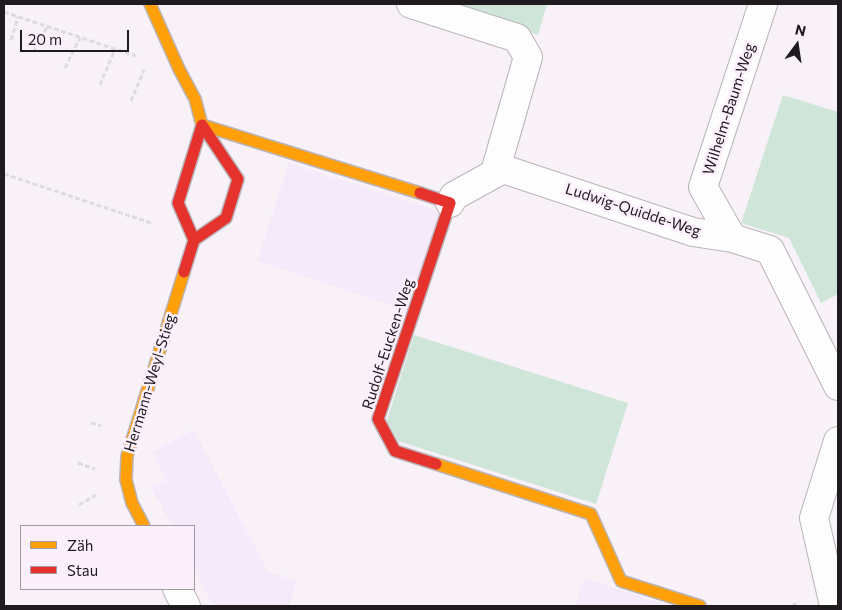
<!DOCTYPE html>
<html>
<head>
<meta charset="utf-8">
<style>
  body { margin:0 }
  #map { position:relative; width:842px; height:610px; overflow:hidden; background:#f8f2f8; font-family:Commissioner,sans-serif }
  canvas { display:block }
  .frame { position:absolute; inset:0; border:5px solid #1e1a1e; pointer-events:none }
  .legend { position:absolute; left:20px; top:525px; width:175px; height:65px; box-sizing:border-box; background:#fbeffb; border:1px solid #a39aa3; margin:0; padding:6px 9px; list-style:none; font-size:15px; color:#1e1a1e }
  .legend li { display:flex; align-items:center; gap:10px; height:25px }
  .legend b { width:25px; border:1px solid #a39aa3 }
  .north { position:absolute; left:772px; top:20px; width:50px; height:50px; -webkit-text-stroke:4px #fbeffb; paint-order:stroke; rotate:14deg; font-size:14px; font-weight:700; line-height:20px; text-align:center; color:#1e1a1e }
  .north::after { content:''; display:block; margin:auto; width:18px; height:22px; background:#1e1a1e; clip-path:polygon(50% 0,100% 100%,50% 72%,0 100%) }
  .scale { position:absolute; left:20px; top:30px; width:109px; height:22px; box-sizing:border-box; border:2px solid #1e1a1e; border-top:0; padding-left:6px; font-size:15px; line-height:18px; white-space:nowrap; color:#1e1a1e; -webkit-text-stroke:4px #fbeffb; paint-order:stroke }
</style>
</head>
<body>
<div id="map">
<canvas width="842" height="610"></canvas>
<div class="frame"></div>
<ul class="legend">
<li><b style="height:6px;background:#ff9f0a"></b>Zäh</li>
<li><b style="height:6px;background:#e5322d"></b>Stau</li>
</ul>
<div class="north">N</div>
<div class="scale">20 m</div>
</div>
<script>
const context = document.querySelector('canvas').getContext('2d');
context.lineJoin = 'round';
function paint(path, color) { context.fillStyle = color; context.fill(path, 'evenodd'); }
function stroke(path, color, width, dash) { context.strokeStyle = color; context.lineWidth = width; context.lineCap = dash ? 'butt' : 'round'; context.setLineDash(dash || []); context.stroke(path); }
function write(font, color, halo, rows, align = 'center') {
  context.font = font + ' Commissioner,sans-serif'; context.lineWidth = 5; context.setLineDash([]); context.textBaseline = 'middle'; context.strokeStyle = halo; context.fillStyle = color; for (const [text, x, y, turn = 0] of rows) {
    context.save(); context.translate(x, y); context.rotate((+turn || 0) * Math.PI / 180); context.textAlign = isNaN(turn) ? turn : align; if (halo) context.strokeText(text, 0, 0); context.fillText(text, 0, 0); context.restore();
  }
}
paint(new Path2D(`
  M289 163 440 212 417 281 406 278 396 307 257 261Z
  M194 430 268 572 297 581 289 606H213L194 569V526H172L151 487 166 480 152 452Z
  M584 578 669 606H575Z`), '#f4eaf9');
paint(new Path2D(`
  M438 4H547L538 35Z
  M783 95 838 112V294L821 303 789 238 741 223Z
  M414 335 628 403 596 504 398 441 387 420Z`), '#cfe5da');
const street = new Path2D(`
  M411 4 517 38 528 57 495 172
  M450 203 454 196 503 169 693 232 732 238 770 250 838 386
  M732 238 703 187 763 4
  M177 589 186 606
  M834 606 814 518 838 441`);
const slow = new Path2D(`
  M150 4 179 69 195 99 202 125 420 193
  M436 464 591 514 621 581 700 606
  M144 526 132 503 126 480 127 456 184 272`);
const jam = new Path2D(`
  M420 193 450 203 378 419 395 451 436 464
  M184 272 194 240 226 218 238 179 202 125 178 203 194 240`);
stroke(street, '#b9b4b9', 30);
stroke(slow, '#b9b4b9', 14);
stroke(jam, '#b9b4b9', 14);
stroke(new Path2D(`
  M4 12 136 56
  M11 40 18 17
  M33 52 47 27
  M65 68 80 38
  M100 85 115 49
  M131 101 144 70
  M4 174 151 223
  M91 423 101 426
  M78 463 95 469
  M79 505 96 495
  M792 606 799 602`), '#dddbdd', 3, [5, 2.5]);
stroke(street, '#fefdfe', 28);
stroke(slow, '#ff9f0a', 11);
stroke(jam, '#e5322d', 11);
write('15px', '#1e1a1e', '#fbeffb', [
  ["Wilhelm-Baum-Weg",729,109,-72],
  ["Ludwig-Quidde-Weg",633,210,18],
  ["Rudolf-Eucken-Weg",388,344,-72],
  ["Hermann-Weyl-Stieg",150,383,-73]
]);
</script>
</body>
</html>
